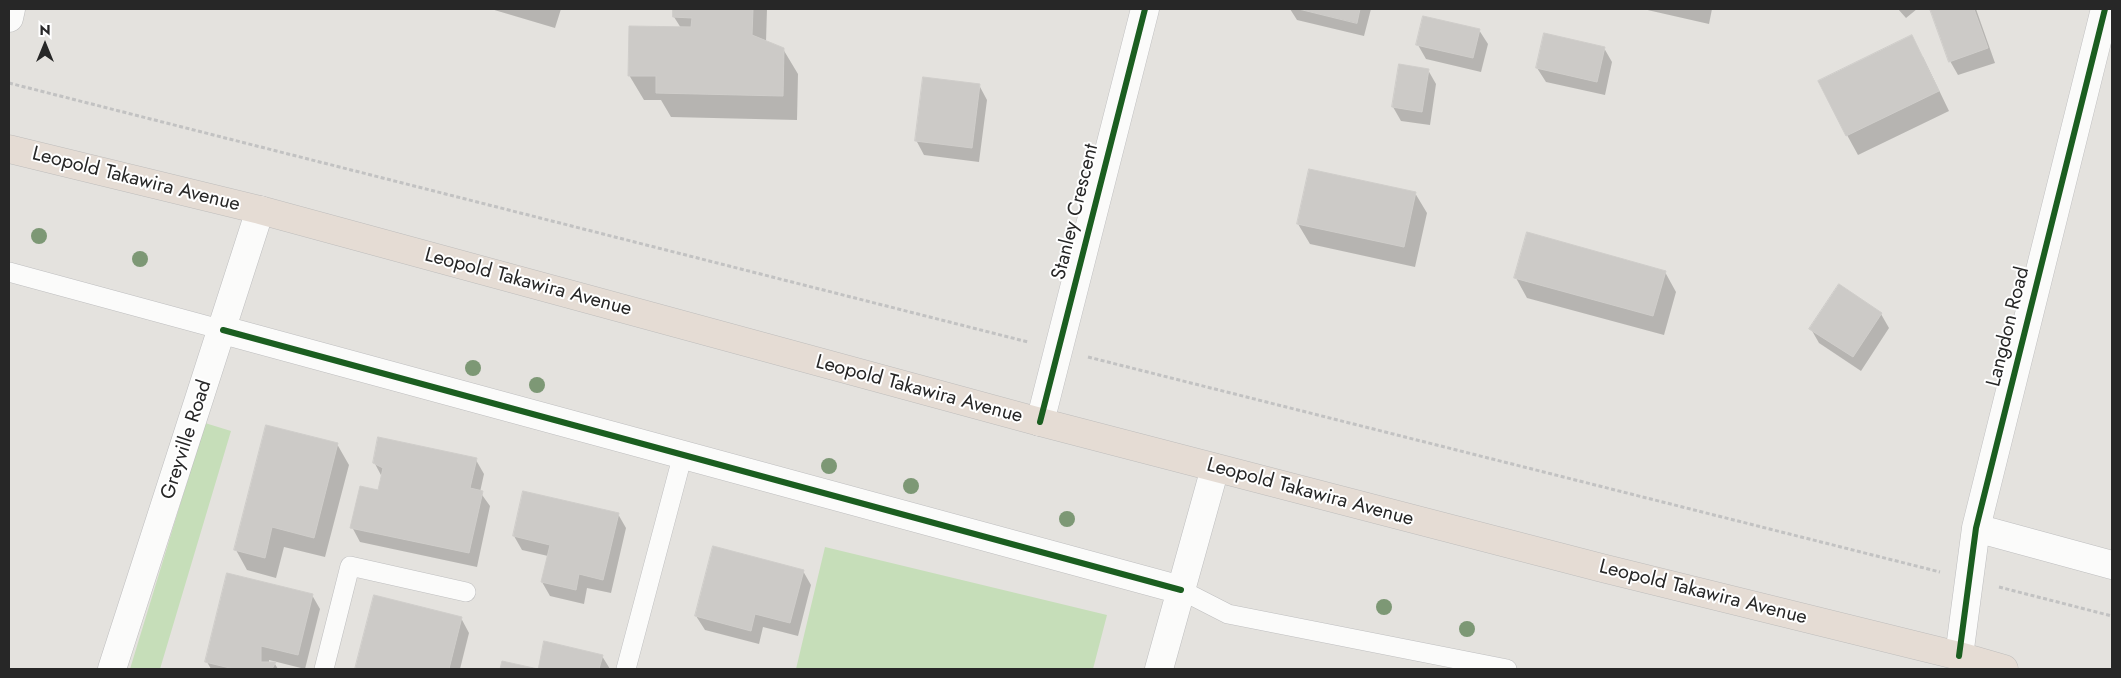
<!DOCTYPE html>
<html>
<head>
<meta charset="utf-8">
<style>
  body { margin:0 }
  #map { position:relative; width:2121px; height:678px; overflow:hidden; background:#e4e2de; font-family:Jost,sans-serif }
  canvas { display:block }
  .frame { position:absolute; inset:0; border:10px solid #272727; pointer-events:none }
  .north { position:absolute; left:20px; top:20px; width:50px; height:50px; -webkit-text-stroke:4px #fff; paint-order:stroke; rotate:0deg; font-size:14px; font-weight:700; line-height:20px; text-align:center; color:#272727 }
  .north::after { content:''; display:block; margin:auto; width:18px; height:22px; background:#272727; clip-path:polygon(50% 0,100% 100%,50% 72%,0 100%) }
</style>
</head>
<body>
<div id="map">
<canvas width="2121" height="678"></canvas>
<div class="frame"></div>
<div class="north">N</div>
</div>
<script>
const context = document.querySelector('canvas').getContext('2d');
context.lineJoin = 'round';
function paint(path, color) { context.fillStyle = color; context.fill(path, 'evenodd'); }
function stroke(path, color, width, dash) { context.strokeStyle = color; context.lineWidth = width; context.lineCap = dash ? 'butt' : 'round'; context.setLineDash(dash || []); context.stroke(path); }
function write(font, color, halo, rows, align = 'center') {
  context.font = font + ' Jost,sans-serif'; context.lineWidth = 4; context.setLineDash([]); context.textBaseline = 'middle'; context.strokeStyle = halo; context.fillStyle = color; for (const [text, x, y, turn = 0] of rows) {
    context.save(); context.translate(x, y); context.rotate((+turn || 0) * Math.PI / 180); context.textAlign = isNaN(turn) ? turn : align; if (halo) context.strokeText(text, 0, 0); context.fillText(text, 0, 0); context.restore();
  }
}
paint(new Path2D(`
  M205 423 231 431 160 669H130Z
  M825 547 1107 615 1093 669H796Z`), '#c6deb9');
paint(new Path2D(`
  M491 9H561L555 28Z
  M674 9H767L766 42 783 49 798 74 797 120 671 117 661 100H644L629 75 681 28 674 17Z
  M1290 9H1371L1364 36 1297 20Z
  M1643 9H1712L1709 24Z
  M1898 9H1917L1906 18Z
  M1931 9H1976L1995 63 1958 75 1950 61Z
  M1479 30 1488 44 1481 72 1426 59 1418 45Z
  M1604 48 1612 62 1605 95 1546 82 1537 68Z
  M1923 57 1949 111 1858 155 1847 135Z
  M1428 70 1436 84 1430 125 1401 121 1393 107Z
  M979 85 987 100 979 162 924 155 916 140Z
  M1415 193 1427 213 1415 267 1310 244 1298 224Z
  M1665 272 1676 292 1664 335 1527 298 1516 278Z
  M1881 314 1889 328 1861 371 1819 343 1811 329Z
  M337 444 349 465 325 557 284 547 276 578 247 570 236 550Z
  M476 460 484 474 480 492 490 506 477 567 360 542 352 527 379 491 382 477 374 462Z
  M618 514 626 528 611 593 587 588 584 604 550 596 542 582 548 556 522 550 514 536Z
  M803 571 811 585 798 636 763 627 759 644 705 630 696 616Z
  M312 595 320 609 305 669 269 660V664H275L278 669H211L207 662Z
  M375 597 461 618 469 633 460 669H356Z
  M545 643 602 656 610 669H539Z`), '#0003');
const building = new Path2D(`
  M673 9H753L752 35 784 48 783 96 656 93V76H628L629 26 691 27 692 18 673 17Z
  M1299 9H1360L1357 23Z
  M1930 9H1974L1988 48 1949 62Z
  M1423 16 1480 29 1473 58 1416 45Z
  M1544 33 1605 47 1597 82 1536 68Z
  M1912 35 1939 91 1846 136 1818 81Z
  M1399 64 1429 69 1422 112 1392 107Z
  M923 77 980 84 972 148 915 141Z
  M1309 169 1416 192 1404 247 1297 224Z
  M1527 232 1666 271 1653 316 1514 278Z
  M1839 284 1882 313 1853 357 1809 329Z
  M266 425 338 443 314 538 272 527 265 558 234 550Z
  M378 437 477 458 470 488 483 491 469 553 350 528 360 486 378 490 383 468 373 463Z
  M523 491 619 513 603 580 579 574 576 590 541 582 550 545 513 536Z
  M713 546 804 570 790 623 755 614 751 631 695 616Z
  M227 573 313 594 298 655 261 646V662H276L272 669H234L205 662Z
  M374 595 462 617 449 669H355Z
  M544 641 603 655 599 669H500L502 661 538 669Z`);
paint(building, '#cccac7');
stroke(building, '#cfcdca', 1);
const lane = new Path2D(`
  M9 272 223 330
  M1181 590 1228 614 1507 669
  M324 669 350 566 466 592
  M626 669 683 454`);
const street = new Path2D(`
  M9 18 11 9
  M223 330 1181 590
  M1040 422 1145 9
  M1976 528 2112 565
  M1959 656 1976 528 2105 9
  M112 669 260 210
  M1159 669 1215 468`);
const highway = new Path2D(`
  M9 149 260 210 1040 422 1602 568 1959 656 2004 669`);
stroke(lane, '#bebebf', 20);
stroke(street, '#bebebf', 29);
stroke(highway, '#bebdbc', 29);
stroke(new Path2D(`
  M9 83 1028 342
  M1088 357 1940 572
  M1999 587 2112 616`), '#c2c2c2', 3, [4, 2.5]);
stroke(lane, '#fbfbfa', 19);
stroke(street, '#fbfbfa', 28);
stroke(highway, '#e5dcd4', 28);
stroke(new Path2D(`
  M223 330 1181 590
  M1040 422 1145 9
  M1959 656 1976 528 2105 9`), '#1b5e20', 6);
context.fillStyle = '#7d9875';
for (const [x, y] of [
  [39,236],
  [140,259],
  [473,368],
  [537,385],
  [829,466],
  [911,486],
  [1067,519],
  [1384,607],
  [1467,629]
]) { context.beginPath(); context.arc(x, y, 8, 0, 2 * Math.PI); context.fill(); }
write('20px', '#272727', '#fff', [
  ["Leopold Takawira Avenue",136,180,14],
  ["Stanley Crescent",1076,212,-76],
  ["Leopold Takawira Avenue",528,283,15],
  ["Langdon Road",2009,327,-76],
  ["Leopold Takawira Avenue",919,390,15],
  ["Greyville Road",187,440,-72],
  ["Leopold Takawira Avenue",1310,493,15],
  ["Leopold Takawira Avenue",1703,593,14]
]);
</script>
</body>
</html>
